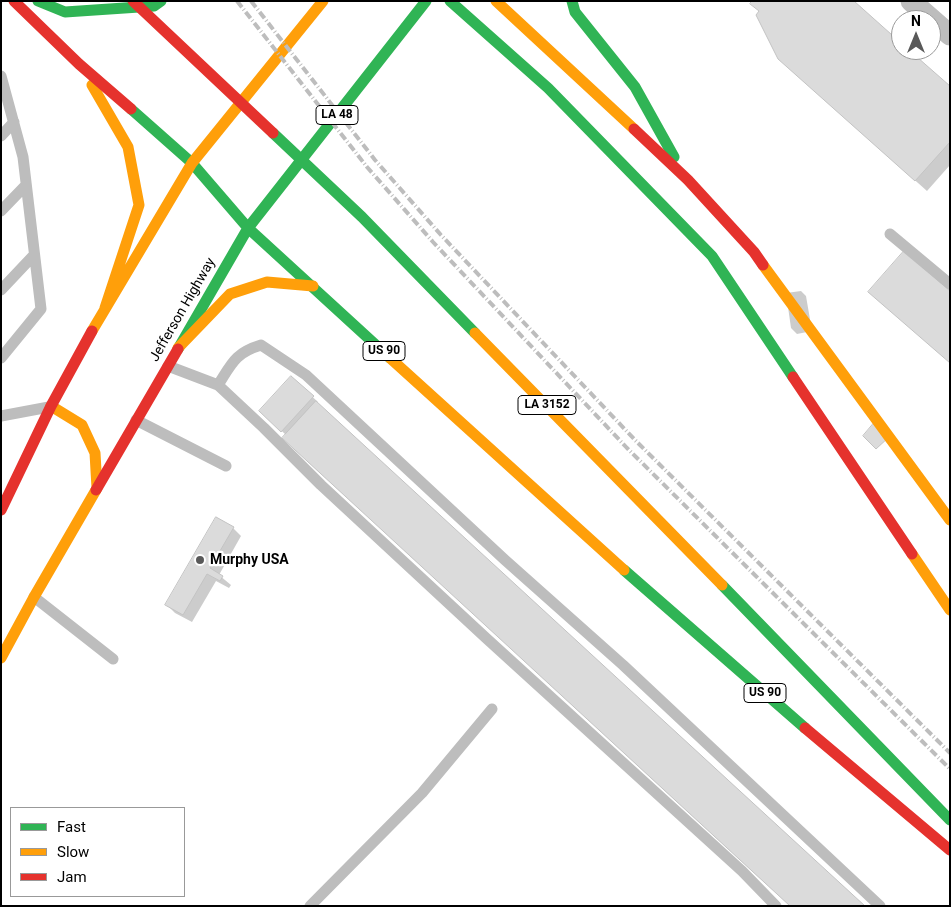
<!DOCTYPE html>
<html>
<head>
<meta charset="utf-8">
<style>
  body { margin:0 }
  #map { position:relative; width:951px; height:907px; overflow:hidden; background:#fff; font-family:Roboto,sans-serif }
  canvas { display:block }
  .frame { position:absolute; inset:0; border:2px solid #000; pointer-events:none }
  .legend { position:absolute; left:10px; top:807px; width:175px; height:90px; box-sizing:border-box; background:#fff; border:1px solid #999; margin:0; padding:6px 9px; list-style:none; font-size:15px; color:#000 }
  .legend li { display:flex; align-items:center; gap:10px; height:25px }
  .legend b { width:25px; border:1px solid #999 }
  .north { position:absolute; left:891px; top:10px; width:50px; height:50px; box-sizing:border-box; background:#fff; border:1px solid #999; border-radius:50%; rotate:0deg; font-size:14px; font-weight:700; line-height:20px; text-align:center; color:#000 }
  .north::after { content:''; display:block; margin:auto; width:18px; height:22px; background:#595959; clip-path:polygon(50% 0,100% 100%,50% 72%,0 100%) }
</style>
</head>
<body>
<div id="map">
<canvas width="951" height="907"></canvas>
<div class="frame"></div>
<ul class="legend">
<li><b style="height:6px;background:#30b455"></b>Fast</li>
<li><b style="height:6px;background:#ff9f0a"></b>Slow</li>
<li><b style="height:6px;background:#e5322d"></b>Jam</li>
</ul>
<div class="north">N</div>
</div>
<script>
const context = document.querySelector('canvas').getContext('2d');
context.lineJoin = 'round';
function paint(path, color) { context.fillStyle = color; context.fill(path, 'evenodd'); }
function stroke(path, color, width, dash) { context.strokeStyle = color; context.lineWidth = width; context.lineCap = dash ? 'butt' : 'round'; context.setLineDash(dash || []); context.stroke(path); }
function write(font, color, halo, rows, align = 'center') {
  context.font = font + ' Roboto,sans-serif'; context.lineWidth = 4.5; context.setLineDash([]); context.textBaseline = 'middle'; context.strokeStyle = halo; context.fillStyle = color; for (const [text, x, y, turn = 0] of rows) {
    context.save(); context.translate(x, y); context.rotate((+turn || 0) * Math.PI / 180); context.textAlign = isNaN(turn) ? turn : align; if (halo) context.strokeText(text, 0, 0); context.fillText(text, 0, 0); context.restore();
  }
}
paint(new Path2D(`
  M901 45V50H907L950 88V165L927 191 791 70Z
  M801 291 806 296 812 331 797 334 791 328 786 293Z
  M291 377 318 402 286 435 266 416Z
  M233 528 241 536 219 575 231 585 229 588 216 581 192 622 175 613 167 605Z`), '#0003');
const building = new Path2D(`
  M752 1H854L901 43V50H909L950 86V142L915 181 778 59 756 15 759 11 750 4Z
  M904 251 950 291V363L868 292Z
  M291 376 314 396 281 432 259 411Z
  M316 401 616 677 865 906H790L701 824 282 438Z
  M874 423 889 437 876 449 863 436Z
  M216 517 234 527 210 568 223 576 220 581 207 574 183 615 165 605Z`);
paint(building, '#dbdbdb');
stroke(building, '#c3c3c3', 1);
stroke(new Path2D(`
  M1 76 23 157 41 309 1 358
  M1 136 14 122
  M1 211 26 185
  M890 234 950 284
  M1 290 34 255
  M168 366 218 385 264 428 321 485 486 638 742 871 776 906
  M218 385C232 363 235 353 261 345L306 375 505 560 623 665 880 906
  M1 416 49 407
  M136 420 226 466
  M34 597 113 659
  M310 906 422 793 492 709`), '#bdbdbd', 11);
stroke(new Path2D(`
  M911 1 950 35`), '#bdbdbd', 21);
stroke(new Path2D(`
  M38 1 65 12 154 6 161 1
  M450 1 548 88 712 256 793 377
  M572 1 575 12 635 87 674 157
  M131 109 192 163 248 228 390 358
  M273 133 362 217 475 333
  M248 228 426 1
  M178 349 248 228
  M624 570 805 728
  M722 585 950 820`), '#30b455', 11);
stroke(new Path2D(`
  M496 1 634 129
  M92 85 128 147 139 205 105 308
  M192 163 323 1
  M763 265 950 520
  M92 331 192 163
  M475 333 722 585
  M178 348 230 294 267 282 313 286
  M390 358 624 570
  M51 406 82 425 95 453 97 488
  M912 554 950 610
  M1 658 34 597 96 490`), '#ff9f0a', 11);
stroke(new Path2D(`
  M14 1 79 64 131 109
  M133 1 273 133
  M634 129 688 180 754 252 763 265
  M793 377 912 554
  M96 490 178 349
  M1 510 51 406 92 331
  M805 728 950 850`), '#e5322d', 11);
stroke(new Path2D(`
  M237 1 367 167 433 242 627 448 950 769
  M251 1 375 160 441 235 635 440 950 753`), '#bdbdbd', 4, [8, 2.5, 1, 2.5]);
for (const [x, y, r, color] of [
  [200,560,5,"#595959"]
]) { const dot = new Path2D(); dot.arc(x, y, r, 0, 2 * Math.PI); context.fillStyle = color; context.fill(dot); stroke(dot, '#fff', 2); }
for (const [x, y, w] of [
  [337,115,42],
  [384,351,42],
  [547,405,58],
  [765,693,42]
]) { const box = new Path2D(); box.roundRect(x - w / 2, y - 9.5, w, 19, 4); context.fillStyle = '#fff'; context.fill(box); stroke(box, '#000', 1); }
write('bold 12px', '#000', null, [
  ["LA 48",337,115],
  ["US 90",384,351],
  ["LA 3152",547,405],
  ["US 90",765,693]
]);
write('14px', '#000', '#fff', [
  ["Jefferson Highway",183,310,-60]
]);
write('bold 14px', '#000', '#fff', [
  ["Murphy USA",210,560]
], 'left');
</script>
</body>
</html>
